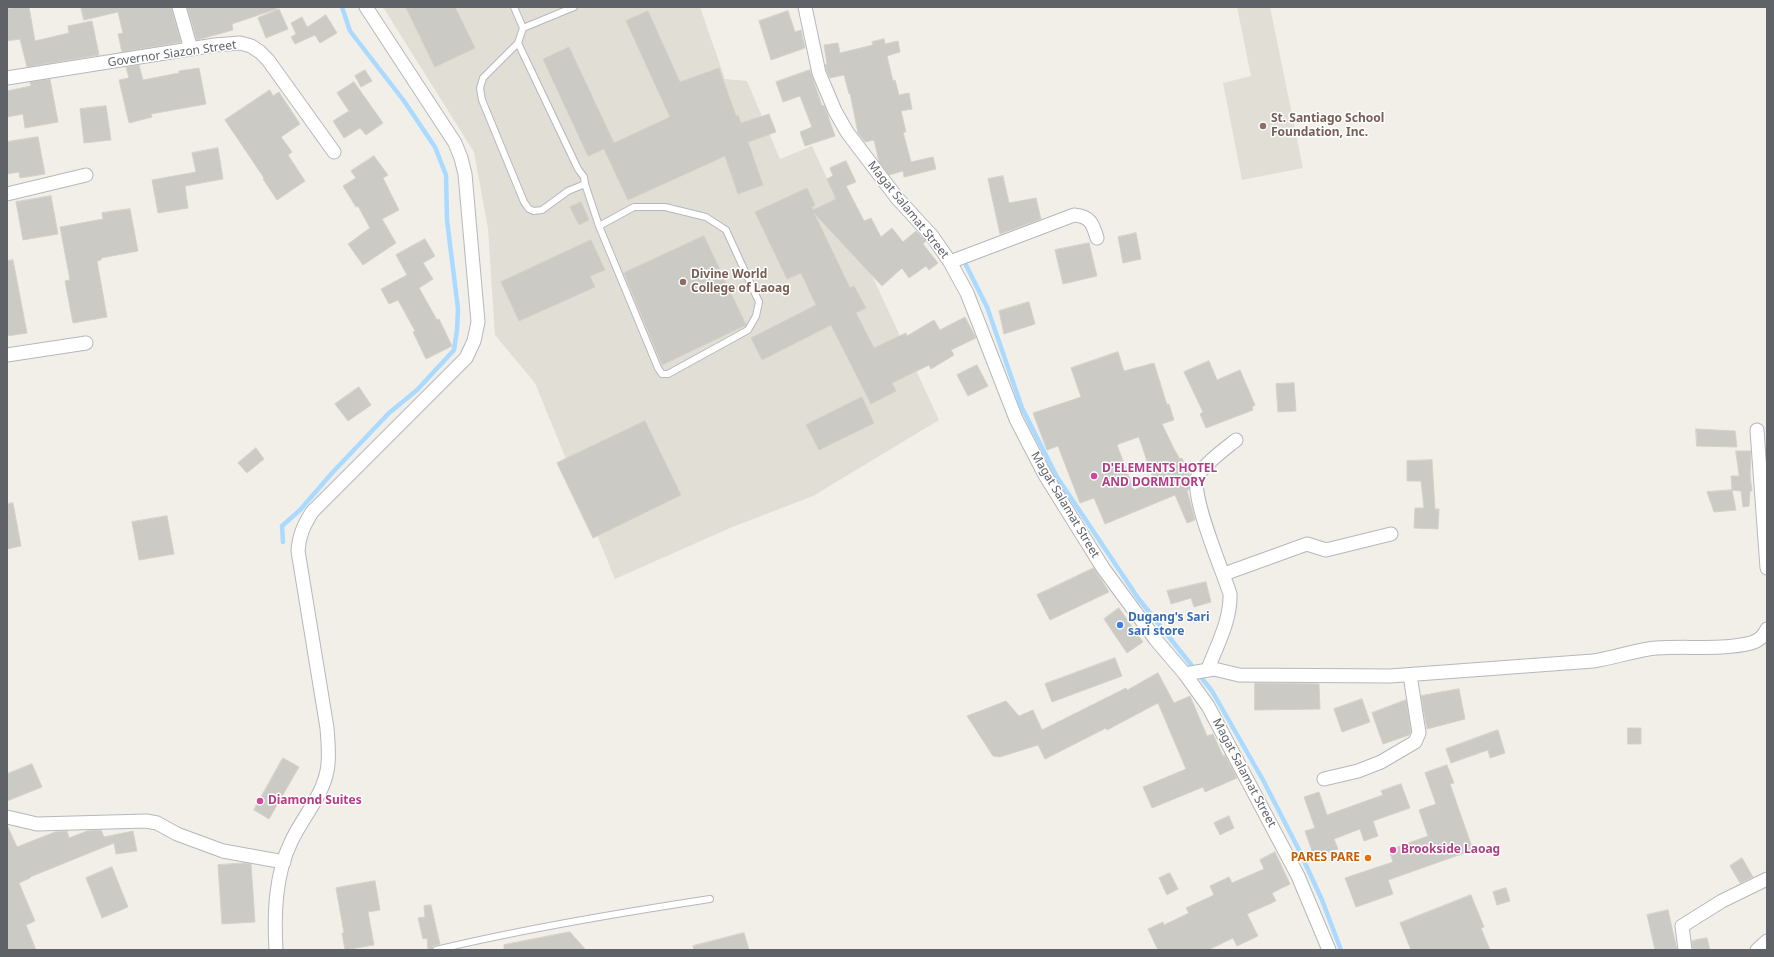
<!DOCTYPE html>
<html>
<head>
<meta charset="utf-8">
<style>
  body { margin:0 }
  #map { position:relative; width:1774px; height:957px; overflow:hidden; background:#f1efe8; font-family:"Noto Sans",sans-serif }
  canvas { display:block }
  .frame { position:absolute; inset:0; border:8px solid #5f6368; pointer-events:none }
</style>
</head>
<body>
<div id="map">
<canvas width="1774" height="957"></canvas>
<div class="frame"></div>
</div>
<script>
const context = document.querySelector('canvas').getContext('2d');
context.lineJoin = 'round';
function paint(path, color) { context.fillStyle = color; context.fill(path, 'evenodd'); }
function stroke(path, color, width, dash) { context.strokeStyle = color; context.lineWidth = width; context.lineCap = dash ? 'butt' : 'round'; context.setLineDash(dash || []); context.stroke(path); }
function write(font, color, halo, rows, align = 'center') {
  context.font = font + ' "Noto Sans",sans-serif'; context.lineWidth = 3; context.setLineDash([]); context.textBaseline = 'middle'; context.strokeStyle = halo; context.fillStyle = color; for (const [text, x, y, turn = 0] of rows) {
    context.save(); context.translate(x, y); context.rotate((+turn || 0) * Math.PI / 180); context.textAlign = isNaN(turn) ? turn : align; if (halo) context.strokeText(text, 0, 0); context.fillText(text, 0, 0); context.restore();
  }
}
paint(new Path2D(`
  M383 7H700L725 79 747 81 780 159 812 146 939 420 813 496 730 528 615 579 535 383 495 335 488 229 474 152Z
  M1237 7H1270L1303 168 1242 180 1223 83 1251 76Z`), '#e1ded6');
stroke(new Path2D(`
  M966 265 987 307 1022 408 1057 477 1138 598 1212 691 1263 780 1299 850 1322 900 1341 950
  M283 542 282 526 300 510 332 473 389 413 417 390 454 350 457 330 458 309 447 220 446 175 435 147 404 101 350 31 342 7`), '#aadaff', 4.5);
const building = new Path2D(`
  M20 7H29L35 41 69 33 68 26 92 21 99 55 27 67 20 39 7 41V9Z
  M81 7H171L181 42 122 52 118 34 123 33 118 12 84 20Z
  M187 7H276V9L232 24 233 30 197 40Z
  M406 7H455L475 48 435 67Z
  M279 9 288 29 266 38 258 18Z
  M648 11 680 82 719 68 736 116 738 115 741 123 769 114 776 132 748 142 763 185 738 194 725 156 628 200 604 149 588 156 543 59 569 47 614 143 670 117 626 21Z
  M788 11 795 32 801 30 805 48 771 60 759 21Z
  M326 15 337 33 320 43 315 35 295 44 291 37 296 34 291 23 302 17 307 27Z
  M884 39 885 44 898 41 900 52 887 56 893 81 895 80 899 95 909 93 912 109 901 111 906 132H903L911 162 933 157 936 169 904 177 903 171 889 175 879 162 874 140 865 142 858 133 850 93 849 94 844 75 830 78 827 71 825 65 827 64 824 45 838 43 840 53 873 45 872 42Z
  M139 65 143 80 179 73V71L199 68 206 104 151 114 152 117 129 123 119 80 129 78 126 67Z
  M365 70 372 81 361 87 355 76Z
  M810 70 822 106 824 105 828 116 835 136 805 146 800 132 812 127 800 96 783 102 776 82Z
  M50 79 58 122 25 128 23 114 7 117V91L31 86 30 82Z
  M354 82 383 123 366 135 360 128 344 138 333 121 349 111 337 93Z
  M270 90 273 96 279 92 300 124 281 137 292 152 288 155 305 181 277 200 263 179 264 178 225 120Z
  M106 106 111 140 84 143 80 109Z
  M38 137 45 174 20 178 19 172 7 174V142Z
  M218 148 223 179 185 186 188 208 158 213 152 180 196 172 192 153Z
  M374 156 388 175 383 178 399 210 382 219 396 243 363 265 348 244 370 228 358 206 356 207 343 186 356 178 351 171Z
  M846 161 856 182 846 186 864 221 871 218 881 237 892 228 903 242 916 231 926 241 923 244 938 263 929 270 926 266 909 278 902 268 882 286 814 213 850 288 854 286 866 308 856 313 874 348 906 333 907 336 934 320 940 330 965 317 976 338 951 350 954 355 931 369 929 365 892 383 896 391 871 404 831 325 762 360 751 338 816 305 801 273 787 279 755 212 807 188 815 205 812 207 813 210 836 199 827 179 833 176 830 168Z
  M1003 176 1009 203 1036 198 1041 219 1000 234 988 179Z
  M51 196 58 234 23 240 16 202Z
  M581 202 589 220 579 225 570 207Z
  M130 209 138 251 101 258V260L97 261 107 317 73 323 65 281 70 280 60 227 103 219 102 213Z
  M1136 233 1141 259 1123 263 1118 237Z
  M704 236 746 325 662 365 624 273Z
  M425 239 435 256 423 263 433 279 419 288 437 320 439 319 452 346 426 359 413 332 415 331 398 300 389 304 381 289 407 275 396 255Z
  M591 240 605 270 590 276 595 287 519 321 501 282Z
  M1089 243 1097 276 1063 284 1055 250Z
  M13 260 27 333 7 336V261Z
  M1029 302 1035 324 1004 334 999 311Z
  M1118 352 1124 371 1154 363 1167 405 1169 404 1174 420 1162 424 1174 449 1180 459 1182 458 1190 476 1189 490H1187L1195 520 1187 523 1175 495 1105 524 1094 498 1080 503 1058 446 1047 450 1033 413 1081 397 1071 368ZM1139 437 1154 482 1134 490 1117 445Z
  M1209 361 1217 380 1240 370 1255 405 1252 407 1253 410 1206 428 1200 414 1203 412 1184 372Z
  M977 365 988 386 968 396 957 375Z
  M1294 383 1296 411 1278 412 1276 384Z
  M359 387 371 405 348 421 335 404Z
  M862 397 874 423 819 450 806 425Z
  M645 421 681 495 593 538 557 463Z
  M1696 429 1735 431 1737 447 1697 446Z
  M256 448 264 459 247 473 238 463Z
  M1736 451H1751L1750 475 1752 491H1750L1749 506 1743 507 1741 491 1732 490 1731 476H1739Z
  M1432 460 1435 509H1439L1438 529 1414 528 1415 508H1424L1421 481H1407V461Z
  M1732 490 1736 510 1714 512 1707 492Z
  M13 503 21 546 7 549V504Z
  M167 516 174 554 139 560 132 522Z
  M1094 568 1109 592 1050 620 1037 595Z
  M1206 582 1211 602 1194 607 1191 598 1171 604 1167 591Z
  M1119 608 1143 642 1127 653 1104 619Z
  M1115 658 1122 676 1052 702 1045 684Z
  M1158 673 1174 703 1190 696 1207 736 1213 734 1223 756 1225 755 1237 778 1205 792 1203 787 1152 808 1143 787 1186 769 1158 703 1107 730 1106 728 1045 759 1038 745 1000 757 993 756 967 716 1006 701 1019 716 1033 710 1042 730 1126 688 1127 690Z
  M1255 683 1319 684 1320 709 1255 710Z
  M1459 689 1465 719 1427 729 1421 696Z
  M1362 699 1370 722 1342 732 1334 709Z
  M1406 700 1411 732 1409 735 1383 744 1372 713Z
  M1628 728H1641V744H1628Z
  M1498 730 1505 753 1490 758 1488 750 1451 763 1446 749Z
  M283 758 299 767 269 819 254 810Z
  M32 764 42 787 7 801V774Z
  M1447 765 1454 783 1450 784 1473 850 1388 880 1393 894 1356 907 1345 878 1393 862 1389 850 1428 836 1419 810 1436 804 1425 773Z
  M1401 784 1410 808 1373 821 1378 836 1364 841 1360 829 1334 839 1338 849 1314 857 1305 831 1315 828 1304 797 1319 792 1327 815 1383 795 1381 791Z
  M1229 816 1234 828 1220 835 1214 823Z
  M7 825 17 847 55 832 67 831 69 838 87 831 101 830 104 837 133 831 137 851 116 854 114 843 30 877V878L19 883 35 921 26 925 36 950H7Z
  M1275 852 1290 884 1272 893 1276 901 1247 914 1258 936 1237 946 1233 938 1208 950H1158L1148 929 1163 922 1164 925 1189 913 1186 908 1214 895 1210 886 1229 877 1232 883 1264 869 1260 860Z
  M1742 858 1753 877 1740 883 1730 866Z
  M245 863 251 864 255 922 222 924 218 865Z
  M112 867 128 907 102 918 86 878Z
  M1170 873 1178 889 1167 895 1159 878Z
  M375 881 380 910 368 912 374 945 345 950 342 933H344L336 888Z
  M1506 888 1510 901 1497 905 1493 892Z
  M1471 895 1484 927 1481 928 1490 950H1411L1400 923Z
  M431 905 440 944 433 946 432 950H428L427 938 423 939 418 918 425 917 424 906Z
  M1668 910 1677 950H1655L1647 915Z
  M570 932 586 950H504V945Z
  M744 933 749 950H694L693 946Z
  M1707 938 1710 950H1693L1692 941Z`);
paint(building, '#cccac5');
stroke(building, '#d6d1c6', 1);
const service = new Path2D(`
  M514 7 523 28 518 43 483 78 480 88 482 100 524 202 529 209 534 211 542 210 568 191 585 184 584 177 578 169 518 43
  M523 28 574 7
  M585 184 599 226 658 368 662 374H668L748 330 756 316 759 302 726 230 706 217 665 207H634L599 226
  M436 950C527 928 618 913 710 899`);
const minor = new Path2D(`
  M179 7 191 49
  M805 7 819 73 835 111 847 132 897 198 932 236 950 262 967 293 1016 419 1045 475 1103 568 1156 640 1185 674 1208 706 1298 876 1329 950
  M7 78 215 45 240 43 251 46 260 52 268 60 334 152
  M7 194 86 175
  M950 262 1074 215C1090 216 1093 224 1097 238
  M7 355 86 343
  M1757 430 1767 568
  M1224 574 1307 544 1326 550 1391 534
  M1208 669C1217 645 1231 620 1230 594 1223 571 1189 494 1198 476 1204 464 1225 449 1236 440
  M1185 674 1214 669 1239 675 1390 676 1593 661C1614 658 1635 650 1656 648 1685 646 1724 650 1751 643 1758 641 1764 636 1767 629
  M1324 779 1358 771 1381 762 1415 742 1419 733 1410 675
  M7 817 37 824 146 821 157 823 177 834 223 851 284 862
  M276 950C274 914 275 875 291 842 302 818 322 797 327 771 330 757 328 742 327 728L298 551C299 535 304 525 312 512L466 358 474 341 478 322 465 174 461 158 455 143 366 7
  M1685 950 1682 926 1722 901 1767 879
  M1757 950 1767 941`);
stroke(service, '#b5b8bc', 8);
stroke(minor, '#b5b8bc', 15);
stroke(service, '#fff', 6);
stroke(minor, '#fff', 13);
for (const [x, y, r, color] of [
  [1263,126,4,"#8d6e63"],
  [683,282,4,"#8d6e63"],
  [1094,476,4,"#d1479c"],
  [1120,625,4,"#3f7fe0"],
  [260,801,4,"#d1479c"],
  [1393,850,4,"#d1479c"],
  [1368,858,4,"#e8710a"]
]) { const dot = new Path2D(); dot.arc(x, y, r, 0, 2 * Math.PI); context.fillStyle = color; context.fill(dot); stroke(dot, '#fff', 1.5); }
write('12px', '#5f6368', '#fff', [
  ["Governor Siazon Street",172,54,-8],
  ["Magat Salamat Street",908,210,51],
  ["Magat Salamat Street",1065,505,59],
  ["Magat Salamat Street",1244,773,62]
]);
write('bold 12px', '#785e54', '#fff', [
  ["St. Santiago School",1271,119],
  ["Foundation, Inc.",1271,133],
  ["Divine World",691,275],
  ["College of Laoag",691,289]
], 'left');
write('bold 12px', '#b23c85', '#fff', [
  ["D'ELEMENTS HOTEL",1102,469],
  ["AND DORMITORY",1102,483],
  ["Diamond Suites",268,801],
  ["Brookside Laoag",1401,850]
], 'left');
write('bold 12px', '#366cbe', '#fff', [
  ["Dugang's Sari",1128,618],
  ["sari store",1128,632]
], 'left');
write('bold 12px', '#c56008', '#fff', [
  ["PARES PARE",1360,858]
], 'right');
</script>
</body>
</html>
